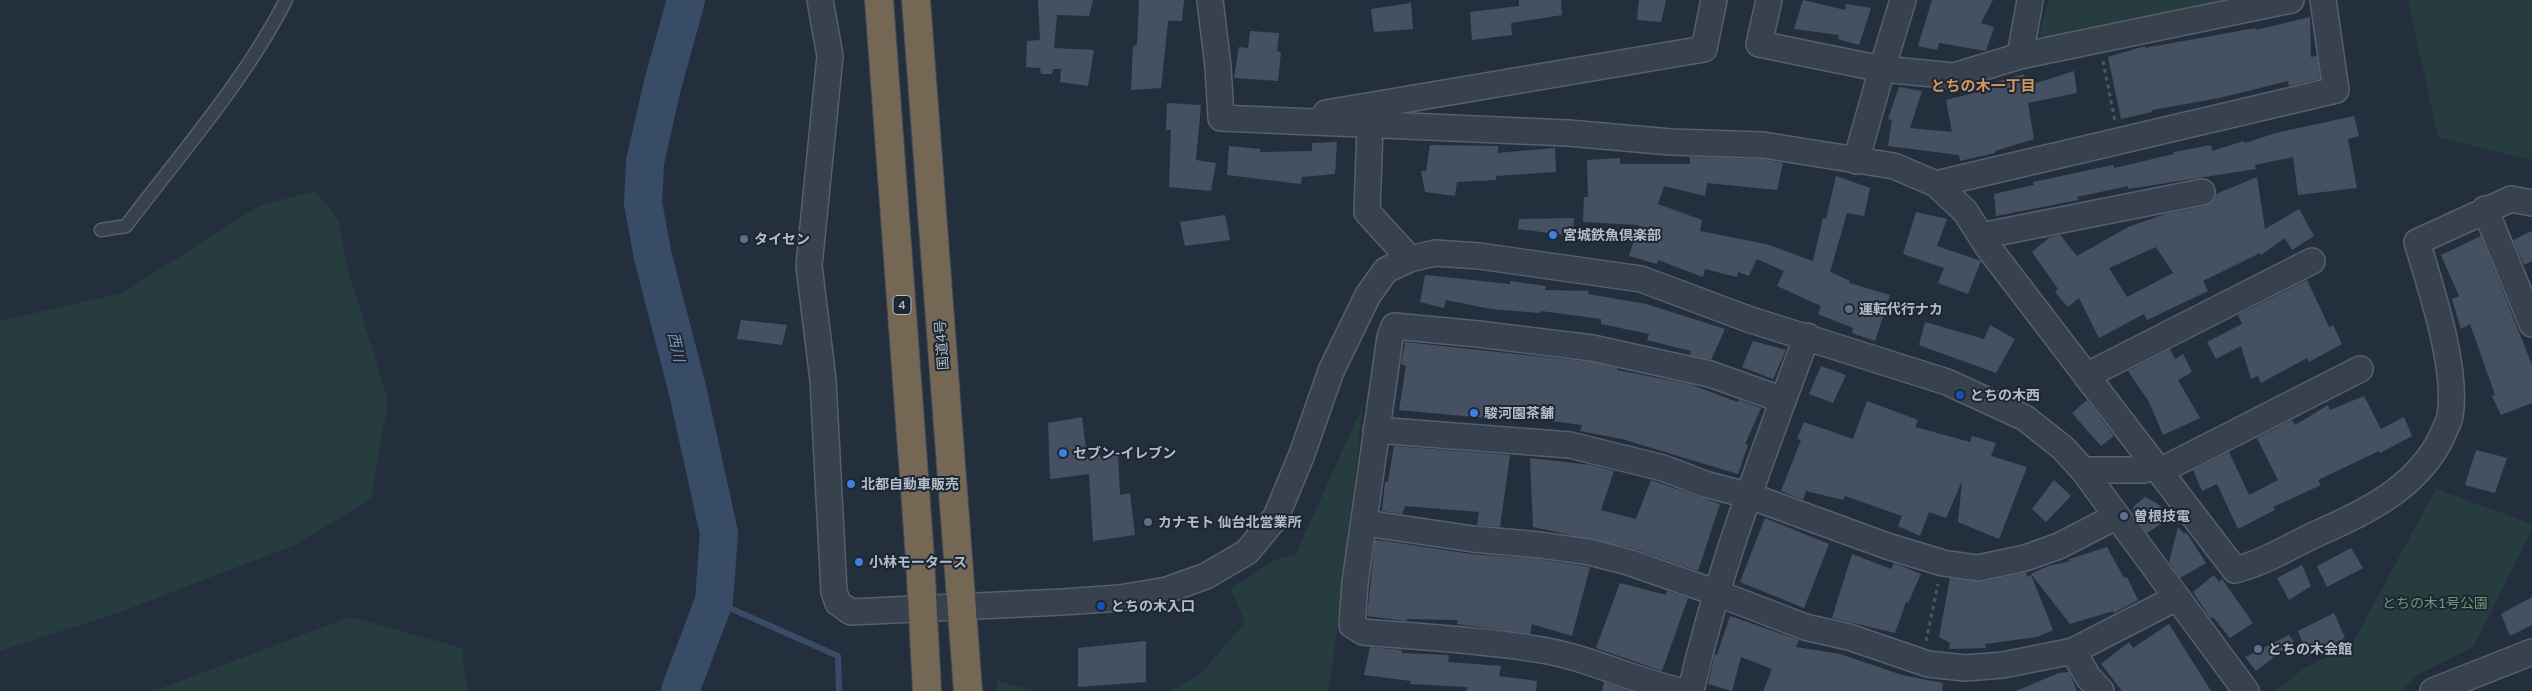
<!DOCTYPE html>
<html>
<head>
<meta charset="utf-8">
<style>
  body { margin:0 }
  canvas { display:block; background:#242f3e }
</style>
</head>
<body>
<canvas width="2532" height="691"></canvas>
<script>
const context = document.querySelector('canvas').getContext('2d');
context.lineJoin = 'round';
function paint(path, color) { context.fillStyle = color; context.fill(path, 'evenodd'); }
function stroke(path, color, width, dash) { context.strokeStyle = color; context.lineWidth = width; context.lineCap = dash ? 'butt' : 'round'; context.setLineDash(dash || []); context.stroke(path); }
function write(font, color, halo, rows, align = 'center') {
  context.font = font + ' Lato,"Noto Sans JP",sans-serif'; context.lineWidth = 4; context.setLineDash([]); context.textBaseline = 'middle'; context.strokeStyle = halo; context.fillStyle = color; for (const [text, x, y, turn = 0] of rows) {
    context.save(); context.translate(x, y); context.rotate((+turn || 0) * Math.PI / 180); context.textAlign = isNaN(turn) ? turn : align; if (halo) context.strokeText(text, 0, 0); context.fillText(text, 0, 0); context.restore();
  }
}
paint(new Path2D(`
  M2049 0H2257L2054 43 2039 34Z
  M2408 0H2532V160L2438 137Z
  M315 191 338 219 347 266 388 401 371 499 295 545 120 612 0 651V321L122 293 259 206Z
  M1363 405 1335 647 1328 691H1170L1198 676 1245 623 1231 589 1273 561 1296 554Z
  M2436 489 2532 524V530L2473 647 2417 675 2400 691H2276L2303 669 2352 644Z
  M350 617 462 648 467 691H154Z
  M997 681 1035 691H998Z`), '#263c3f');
stroke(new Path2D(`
  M714 601 838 656 839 691`), '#394c67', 6);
stroke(new Path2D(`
  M680 691 714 601 719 533 687 388 653 257 643 203 645 162 662 87 686 0`), '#394c67', 38);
paint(new Path2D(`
  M1038 0H1093L1089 16 1057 15 1054 48 1094 50 1088 86 1060 82 1061 69H1053L1052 74H1041L1040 68 1026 67 1027 41 1040 40Z
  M1139 0H1184L1182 21H1168L1161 88 1131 90 1133 46 1137 45Z
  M1519 0H1561L1562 15 1511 23 1512 35 1472 40 1470 12 1519 6Z
  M1639 0H1666L1661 22 1637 20Z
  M1803 0 1845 10 1846 4 1871 8 1859 45 1838 39 1839 35 1794 29Z
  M1932 0H1993L1981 23 1994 27 1986 51 1939 43 1937 50 1918 46Z
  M1411 3 1413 29 1374 32 1371 9Z
  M2310 17 2311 57 2317 56 2320 79 2289 86 2288 81 2219 98 2152 110V112L2121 119 2108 57 2145 46V48L2255 28 2256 30Z
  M1250 31 1279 33 1277 51 1281 52 1278 81 1234 78 1239 47 1248 48Z
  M2074 71 2077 93 2028 103 2034 139 1995 151V153L1960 161 1959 155 1888 146 1892 120 1888 119 1899 87 1922 91 1910 128 1952 132 1946 100 1990 89 1989 84 2024 74 2027 86Z
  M1167 103 1201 105 1196 160 1216 163 1211 191 1169 187 1171 130H1166Z
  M2354 116 2359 136 2348 139 2357 188 2298 195 2293 157 2255 165 2256 169 2128 189V186L2077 197 2078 200 1996 216 1994 194 2034 185 2033 182 2113 165 2114 168 2174 154V152L2211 145 2212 151 2244 141 2245 143 2276 133Z
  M1337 142 1335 174 1302 177 1301 184 1227 175 1229 146 1260 149V152L1312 151V143Z
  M1430 145 1498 146V153L1555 148 1556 172 1496 176V180L1457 182 1455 196 1425 192 1421 171H1426Z
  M1690 157 1762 159 1783 163 1777 190 1707 183 1705 196 1664 186 1658 204 1702 220 1700 231 1766 244 1813 261 1823 218 1826 219 1836 176 1870 188 1864 216 1847 213 1830 272 1850 281 1849 283 1890 295 1875 341 1852 333 1853 328 1818 314 1821 306 1777 286 1784 271 1757 259 1749 276 1738 272 1737 277 1705 269 1703 277 1658 260 1657 264 1629 256 1639 225 1583 222 1584 197H1588L1587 160 1620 158V164H1690Z
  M2257 177 2265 229 2299 209 2314 236 2292 250 2285 238 2261 255 2260 253 2203 281 2208 291 2147 320 2144 314 2099 338 2079 298 2068 307 2055 292 2058 289 2032 252 2050 237 2060 235 2077 256 2128 227 2165 214 2205 206 2212 202 2216 194ZM2156 247 2173 273 2127 297 2109 268Z
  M1916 212 1947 219 1937 246 1981 261 1968 294 1938 283 1944 268 1903 254Z
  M1225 215 1230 240 1185 246 1180 222Z
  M1574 218 1572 236 1518 229 1519 219Z
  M2532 231V261L2524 265 2513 240Z
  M2481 236 2532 365V403L2501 415 2492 396 2495 395 2470 324 2461 329 2452 299 2459 296 2441 255Z
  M1425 275 1510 284V281L1546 286 1545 290 1589 291 1588 294 1646 304 1725 329 1711 360 1690 355 1691 351 1647 340 1649 334 1601 324V319L1541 311 1540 313 1491 309 1446 300 1444 308 1420 302Z
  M2307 280 2329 327 2333 325 2342 344 2309 362 2307 358 2261 383 2258 376 2251 379 2241 346 2216 359 2207 342 2242 324 2238 315Z
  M741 320 787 325 782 345 737 339Z
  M1925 322 1984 339 1990 325 2015 339 1996 373 1919 345Z
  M1753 341 1786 350 1773 379 1742 367Z
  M1405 342 1590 362 1617 368V370L1689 384 1737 402 1739 400 1761 408 1745 444 1748 445 1738 474 1622 439 1580 431 1582 425 1529 418 1528 407H1517L1513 418 1497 415 1496 419 1399 410 1406 366 1401 364Z
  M2170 349 2175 359 2183 354 2192 372 2178 380 2200 418 2163 435 2149 402 2128 371Z
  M1821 366 1846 375 1833 403 1809 394Z
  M2364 396 2381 429 2404 417 2412 436 2380 453 2379 451 2318 480 2321 485 2273 507 2275 510 2238 529 2217 484 2202 491 2193 470 2229 452 2249 495 2278 480 2257 438 2292 420 2295 425 2328 405 2330 410Z
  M2087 400 2114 436 2101 446 2072 413Z
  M1867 401 1918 420 1915 427 1970 442 1972 436 1996 443 1991 456 2027 467 1999 539 1958 522 1962 481 1946 518 1929 512 1920 536 1898 526 1902 516 1845 496 1843 500 1806 491 1803 500 1781 491 1801 440 1797 439 1804 422 1853 439Z
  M1082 417 1087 457 1118 453 1120 495 1130 493 1135 535 1093 541 1089 474 1050 479 1048 423Z
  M1394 446 1510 455 1500 527 1477 525 1479 512 1405 506 1402 514 1382 511 1385 482H1388Z
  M2476 450 2507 458 2495 493 2465 485Z
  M1530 458 1591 465 1614 471 1601 510 1636 519 1651 480 1720 504 1698 571 1632 548 1533 527Z
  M2054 480 2071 496 2046 522 2032 509Z
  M2145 497 2158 504 2170 518 2147 533 2133 514V507Z
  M1765 518 1829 544 1804 608 1740 582Z
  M2178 527 2184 534 2186 532 2206 563 2180 578 2169 562Z
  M1378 540 1471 554 1538 559 1590 567 1572 636 1532 624 1530 634 1457 624 1458 620 1407 619 1406 621 1367 616 1375 541Z
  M2107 547 2124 578 2127 577 2138 600 2114 613 2113 611 2070 624 2031 574 2048 566 2071 561 2067 560Z
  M2351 548 2363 568 2327 587 2317 566Z
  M1852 554 1891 569 1894 563 1921 574 1908 603 1906 602 1895 633 1832 618Z
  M2302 565 2311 586 2289 600 2277 578Z
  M2026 572 2027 577 2031 575 2053 630 2037 637 1985 644 1986 648 1949 649 1950 643 1939 637 1950 578 1981 582Z
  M2214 575 2219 582 2222 579 2253 623 2230 638 2213 617 2211 619 2193 592Z
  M1620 583 1666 595 1667 591 1688 598 1662 671 1596 648Z
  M2532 597V625L2510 636 2501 614Z
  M2334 613 2345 638 2308 656 2298 631Z
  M1730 616 1799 640 1796 647 1840 654 1902 675 1943 683 1942 691H1763L1772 669 1741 657 1732 691 1708 684 1715 654 1717 655Z
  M2169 624 2211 691H2122L2101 664 2129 642 2133 648Z
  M2289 635 2294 642 2256 671 2245 657Z
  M1146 641V682L1078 687V648Z
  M1370 647 1402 650V653L1449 655 1448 662 1501 666 1499 676 1537 681 1536 691H1467V687L1410 684 1411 681 1364 675Z
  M2069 672 2077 691H2016L2059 673Z
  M1604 682 1624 689 1629 691H1602Z`), '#455162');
const lane = new Path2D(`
  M101 230 126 226C181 153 244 82 286 0`);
const street = new Path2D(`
  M820 0 830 56 809 266 823 380 834 592 838 603 851 612 1062 602 1120 598 1167 590 1206 576 1247 552 1276 517 1302 454 1331 371 1368 295 1386 270 1410 259 1435 253 1479 256 1641 279 1748 319 1947 382 2025 418 2063 448 2083 470 2246 691
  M1210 0 1218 67 1221 118 1568 133 1671 142 1763 145 1894 166 1936 184 1965 211 1988 247 2235 570C2267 562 2295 543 2325 530 2373 509 2421 483 2443 434 2445 428 2449 422 2450 416 2458 368 2431 289 2417 242L2511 199 2532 203
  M1769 0 1759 44 1882 69 1856 161
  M1903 0 1882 69 1954 76 2020 56 2291 0
  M2020 56 2030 0
  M1326 113 1704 49 1714 0
  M1370 126 1367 212 1410 259
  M1936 184 2336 90 2323 0
  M2485 209 2532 324
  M1981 236 2202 192
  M2086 376 2312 261
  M1376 430 1570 445 1663 468 1705 484 1750 496 1887 546 1943 563 1978 568 2025 558 2059 546 2117 516
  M2083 470H2143L2156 466
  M2160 471 2360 369
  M1365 523 1473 539 1540 545 1589 552 1628 562 1717 593 1805 627 1849 637 1928 664 1965 668 2003 665 2073 651 2176 598
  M2073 651 2088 677 2101 691
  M1681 691C1634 681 1590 658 1542 650 1483 640 1422 637 1363 632L1352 625 1355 583 1390 337 1394 326 1478 334 1592 348 1710 374 1783 400
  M1691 691C1718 570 1764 452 1807 336
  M2433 691 2532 652`);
const highway = new Path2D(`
  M879 0 920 558 927 691
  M916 0 968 691`);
stroke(lane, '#565f6c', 15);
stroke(street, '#565f6c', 28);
stroke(highway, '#434c59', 30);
stroke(new Path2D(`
  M2103 61 2115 121
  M1926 641 1938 584`), '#44595c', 3, [4, 4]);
stroke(lane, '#38414e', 12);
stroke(street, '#38414e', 25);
stroke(highway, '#746855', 28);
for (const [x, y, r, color] of [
  [1553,235,5,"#3f7fe0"],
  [744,239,5,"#5c6f8a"],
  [1849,309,5,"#5c6f8a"],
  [1960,395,5,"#1a4fb4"],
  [1474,413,5,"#3f7fe0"],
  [1063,453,5,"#3f7fe0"],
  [851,484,5,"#3f7fe0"],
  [2124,516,5,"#5c6f8a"],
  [1148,522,5,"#5c6f8a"],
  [859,562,5,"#3f7fe0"],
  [1101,606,5,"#1a4fb4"],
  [2258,649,5,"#5c6f8a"]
]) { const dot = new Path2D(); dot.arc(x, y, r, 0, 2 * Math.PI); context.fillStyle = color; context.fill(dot); stroke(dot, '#1d2633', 2); }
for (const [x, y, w] of [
  [902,305,18]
]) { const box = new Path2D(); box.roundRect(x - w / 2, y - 9.5, w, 19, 4); context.fillStyle = '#1d2633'; context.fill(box); stroke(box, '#b4bcc9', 1); }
write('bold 12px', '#b4bcc9', null, [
  ["4",902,305]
]);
write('bold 14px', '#b4bcc9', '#1d2633', [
  ["宮城鉄魚倶楽部",1563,235],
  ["タイセン",754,239],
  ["運転代行ナカ",1859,309],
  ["とちの木西",1970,395],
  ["駿河園茶舗",1484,413],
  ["セブン-イレブン",1073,453],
  ["北都自動車販売",861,484],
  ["曽根技電",2134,516],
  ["カナモト 仙台北営業所",1158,522],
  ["小林モータース",869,562],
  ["とちの木入口",1111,606],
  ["とちの木会館",2268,649]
], 'left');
write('14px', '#b4bcc9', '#1d2633', [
  ["国道4号",942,345,-94]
]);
write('14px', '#6b9a76', '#1d2633', [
  ["とちの木1号公園",2435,603]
]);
write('bold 15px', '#d59563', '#1d2633', [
  ["とちの木一丁目",1983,86]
]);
write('italic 15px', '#7c92b1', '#1d2633', [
  ["西川",676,347,77]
]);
</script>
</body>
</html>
